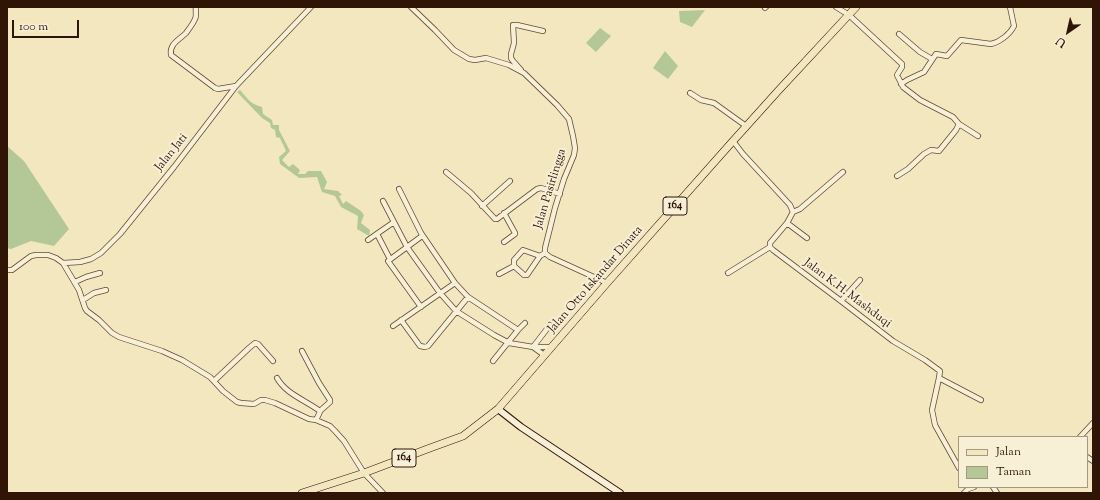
<!DOCTYPE html>
<html>
<head>
<meta charset="utf-8">
<style>
  body { margin:0 }
  #map { position:relative; width:1100px; height:500px; overflow:hidden; background:#f3e7c0; font-family:"Sorts Mill Goudy",serif }
  canvas { display:block }
  .frame { position:absolute; inset:0; border:8px solid #301507; pointer-events:none }
  .legend { position:absolute; left:958px; top:436px; width:130px; height:52px; box-sizing:border-box; background:#f7efd6; border:1px solid #a79883; margin:0; padding:5px 7px; list-style:none; font-size:12px; color:#301507 }
  .legend li { display:flex; align-items:center; gap:8px; height:20px }
  .legend b { width:20px; border:1px solid #a79883 }
  .north { position:absolute; left:1048px; top:12px; width:40px; height:40px; -webkit-text-stroke:3px #f7efd6; paint-order:stroke; rotate:214deg; font-size:11px; font-weight:700; line-height:16px; text-align:center; color:#301507 }
  .north::after { content:''; display:block; margin:auto; width:14px; height:18px; background:#301507; clip-path:polygon(50% 0,100% 100%,50% 72%,0 100%) }
  .scale { position:absolute; left:12px; top:20px; width:67px; height:18px; box-sizing:border-box; border:2px solid #301507; border-top:0; padding-left:5px; font-size:12px; line-height:14px; white-space:nowrap; color:#301507; -webkit-text-stroke:3px #f7efd6; paint-order:stroke }
</style>
</head>
<body>
<div id="map">
<canvas width="1100" height="500"></canvas>
<div class="frame"></div>
<ul class="legend">
<li><b style="height:5px;background:#f3e7c0"></b>Jalan</li>
<li><b style="height:11px;background:#b4c797"></b>Taman</li>
</ul>
<div class="north">U</div>
<div class="scale">100 m</div>
</div>
<script>
const context = document.querySelector('canvas').getContext('2d');
context.lineJoin = 'round';
function paint(path, color) { context.fillStyle = color; context.fill(path, 'evenodd'); }
function stroke(path, color, width, dash) { context.strokeStyle = color; context.lineWidth = width; context.lineCap = dash ? 'butt' : 'round'; context.setLineDash(dash || []); context.stroke(path); }
function write(font, color, halo, rows, align = 'center') {
  context.font = font + ' "Sorts Mill Goudy",serif'; context.lineWidth = 4; context.setLineDash([]); context.textBaseline = 'middle'; context.strokeStyle = halo; context.fillStyle = color; for (const [text, x, y, turn = 0] of rows) {
    context.save(); context.translate(x, y); context.rotate((+turn || 0) * Math.PI / 180); context.textAlign = isNaN(turn) ? turn : align; if (halo) context.strokeText(text, 0, 0); context.fillText(text, 0, 0); context.restore();
  }
}
paint(new Path2D(`
  M705 10 692 27 680 22 679 11Z
  M600 28 611 36 596 52 586 43Z
  M665 51 678 66 668 79 653 68Z
  M240 90C248 99 250 104 262 107L263 114 272 120 273 125H279V130L290 151 282 160 289 167 293 164 300 170 298 174H305L308 171H321L327 182 324 189 338 191 342 195 339 196 343 204 346 201 361 211 364 215 361 223 370 230 369 236 357 229 358 216 341 207 335 196 322 192 317 177 299 178 280 164 279 157 286 151 280 138 276 137 275 130 271 128 270 123 262 118 237 92Z
  M7 146 24 161 69 229 54 246 31 241 11 249 7 248Z`), '#b4c797');
const street = new Path2D(`
  M196 7C195 11 197 16 195 19 193 24 189 29 186 33 179 40 169 44 171 55L215 88 218 89 236 86
  M411 7 435 30 454 50 469 59 475 60 486 58 509 65 524 73 557 105 569 119 573 136 575 148 574 155 564 179 555 208 545 248V253L550 257 607 283
  M836 7 849 15 902 64V67L897 75 903 87 920 100 953 117 959 124 956 130 939 151 931 150 924 154 908 169 897 176
  M765 8 766 7
  M899 34 920 52 932 59
  M521 70 513 61 511 58V54L514 43 513 25H517L543 31
  M901 84 907 80 924 72 936 54 947 56 961 40 991 44C1000 42 1010 34 1014 26L1010 7
  M690 93 701 100 714 103 746 126
  M959 124 978 136
  M733 141 743 154 790 205 793 212 787 223 770 243V247L773 250 841 301 893 341 925 360 940 371 939 378 932 410 935 425 959 468
  M446 172 471 193 495 219H497L537 189 541 188 560 194
  M399 189 421 233 455 283 468 297 518 330 493 361
  M383 201 407 247 440 293 456 311 494 335 509 343 533 347 544 355
  M482 206 510 181
  M793 212 800 209 843 172
  M787 223 807 238
  M377 234 390 259
  M368 240 394 222
  M504 242 515 234V233L504 213
  M540 256 523 250 514 260V266L524 275H527L540 256 545 253
  M63 263 79 290 85 308 87 311 99 320 112 333 119 337 162 351 182 360 210 377 223 391 237 402 241 403 254 404 261 400H265L275 403 309 419 316 420 330 426 335 431 344 441 364 473 383 493
  M7 270H12L31 256 36 255H48L56 258 63 263 80 262 91 259 101 253 120 234 174 167 236 86 311 7
  M728 273 770 247
  M499 274 514 266
  M75 282 86 277 100 273
  M83 300 94 293 106 290
  M841 301 860 280
  M421 307 388 261 422 236
  M401 320 420 346 425 347 428 346 468 297
  M393 326 455 283
  M518 330 525 323
  M533 347 550 325
  M533 347H551
  M302 351 319 383 330 400V402L320 411 319 414 316 420
  M277 378C286 394 305 400 320 411
  M939 378 981 400
  M214 381 249 348 255 343 258 344 273 361
  M1080 437 1093 423
  M1087 457 1093 461
  M993 487 997 493
  M968 489 974 487
  M964 493 968 489 969 487`);
const secondary = new Path2D(`
  M498 409 521 427 620 493`);
const primary = new Path2D(`
  M302 493 364 473 430 448 463 436 498 409 607 283 733 141 778 91 856 7`);
stroke(street, '#614a35', 6);
stroke(secondary, '#301507', 8);
stroke(primary, '#301507', 8);
stroke(street, '#f7efd6', 4.5);
stroke(secondary, '#f7efd6', 6);
stroke(primary, '#f3e7c0', 7);
for (const [x, y, w] of [
  [675,206,24],
  [404,458,24]
]) { const box = new Path2D(); box.roundRect(x - w / 2, y - 9, w, 18, 3); context.fillStyle = '#f7efd6'; context.fill(box); stroke(box, '#301507', 1); }
write('bold 11px', '#301507', null, [
  ["164",675,206],
  ["164",404,458]
]);
write('12px', '#301507', '#f7efd6', [
  ["Jalan Jati",172,153,-51],
  ["Jalan Pasirlingga",551,189,-73],
  ["Jalan Otto Iskandar Dinata",596,280,-49],
  ["Jalan K.H. Mashduqi",847,294,37]
]);
</script>
</body>
</html>
